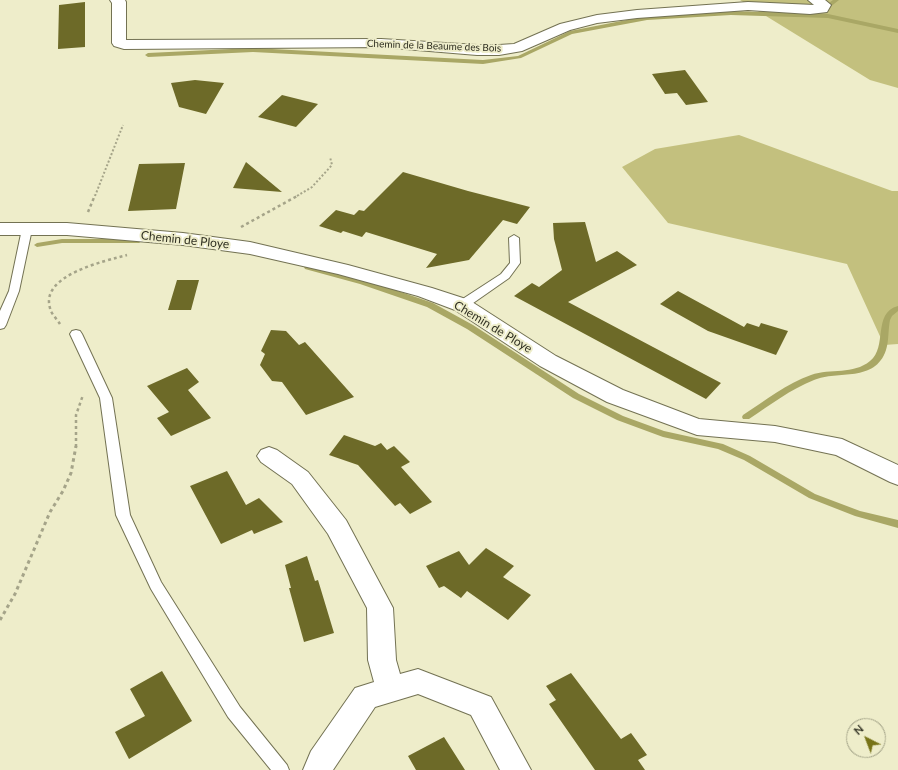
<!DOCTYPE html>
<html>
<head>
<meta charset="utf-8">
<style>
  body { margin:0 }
  #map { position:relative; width:898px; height:770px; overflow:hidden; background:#eeedca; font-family:Lato,sans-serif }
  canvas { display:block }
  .north { position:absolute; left:846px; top:718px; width:40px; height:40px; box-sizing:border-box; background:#eeedca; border:1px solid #a2a287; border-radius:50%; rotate:318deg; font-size:11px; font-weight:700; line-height:16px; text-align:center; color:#313123 }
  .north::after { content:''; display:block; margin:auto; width:14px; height:18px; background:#787418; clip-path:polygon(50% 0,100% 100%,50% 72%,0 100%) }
</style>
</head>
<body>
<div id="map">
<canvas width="898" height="770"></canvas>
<div class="north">N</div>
</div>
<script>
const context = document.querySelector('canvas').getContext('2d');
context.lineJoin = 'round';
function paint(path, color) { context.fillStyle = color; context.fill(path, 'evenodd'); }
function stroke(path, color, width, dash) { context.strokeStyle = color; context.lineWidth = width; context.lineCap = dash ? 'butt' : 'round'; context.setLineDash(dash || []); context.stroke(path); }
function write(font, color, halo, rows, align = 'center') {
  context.font = font + ' Lato,sans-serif'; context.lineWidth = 4; context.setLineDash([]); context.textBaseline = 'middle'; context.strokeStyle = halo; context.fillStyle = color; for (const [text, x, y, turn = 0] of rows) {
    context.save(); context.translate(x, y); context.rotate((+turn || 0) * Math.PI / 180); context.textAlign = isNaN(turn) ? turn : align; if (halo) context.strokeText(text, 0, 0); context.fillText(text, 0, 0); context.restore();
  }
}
paint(new Path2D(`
  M740 0H898V88L870 80Z
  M739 135 892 191H898V344L884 345 847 264 668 223 622 167 655 149Z`), '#c3c07e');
paint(new Path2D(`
  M833 0H839L825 11H821V9Z
  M731 11 828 14 898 29V33L828 18 731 15 647 20 572 34 521 58 483 64 253 52 148 57 145 55 148 53 253 48 483 60 518 56 570 31 647 16Z
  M62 239H139L142 241 139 243H62L37 247 34 245 37 243Z
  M305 265H308L366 280 433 303 473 325 579 394 623 416 664 431 723 444 750 456 815 494 860 511 898 520V528L855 516 809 498 744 460 718 449 663 437 617 420 573 398 467 329 427 307 360 284 305 269 304 267Z
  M898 306V311L892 316 890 320C888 330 889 341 886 350 875 383 838 370 814 380 791 389 770 405 749 419H743L742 417 743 415C765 401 787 383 811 375 831 368 853 375 870 361 888 347 872 313 898 306Z`), '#a9a765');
paint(new Path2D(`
  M85 2V47L58 49 59 5Z
  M685 70 708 102 686 105 677 93 665 94 652 74Z
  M195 80 224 83 206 114 179 107 171 83Z
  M282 95 318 104 296 127 258 117Z
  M246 162 282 192 233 188Z
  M185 163 176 209 128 211 139 164Z
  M403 172 468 191 530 207 517 224 503 220 469 260 426 268 437 254 366 232 362 237 343 231 341 233 319 226 336 210 354 215 359 210 364 211Z
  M585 222 596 262 617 251 637 265 568 302 721 383 706 399 514 296 532 283 539 287 562 270 554 239 553 223Z
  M177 280H199L191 310H168Z
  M678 291 744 327 747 323 759 327 761 323 788 331 776 355 708 331 660 304Z
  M271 330 286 331 299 345 305 342 354 397 306 415 282 382 272 381 260 365 265 354 261 351Z
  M187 368 199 382 188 390 211 418 171 436 157 418 169 412 147 386Z
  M344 435 375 446 381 443 387 450 394 446 410 462 401 467 432 502 410 514 400 503 395 506 358 465 329 455Z
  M227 471 246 505 259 498 283 522 254 534 252 530 221 544 190 486Z
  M486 548 514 566 503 577 531 595 508 620 467 591 461 598 444 586 439 588 426 566 459 551 469 565Z
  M307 556 315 581 318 580 334 633 304 642 289 588H291L285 565Z
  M162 671 192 721 129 759 115 732 145 716 130 689Z
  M571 673 621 739 631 733 647 755 638 760 645 770H595L549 704 556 700 546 686Z
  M444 737 465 770H416L408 756Z`), '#6d6a28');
const lane = new Path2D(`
  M27 226 32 229 19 291 6 325 4 328 0 329V311L9 291 22 229Z
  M514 235 519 238 520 263 509 278 466 308H458L456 305 458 302 501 274 510 263 509 238Z
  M76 330 80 331 82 334 112 398 130 515 161 582 240 707 287 765 289 770H271L228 717 151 589 116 515 100 398 70 334 72 331Z`);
const street = new Path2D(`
  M110 0H125L126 2V40L381 39 477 45H499L514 44 560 24 597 15 637 10 748 2 814 5 808 0H825L831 5 827 12 810 14 748 10 637 18 597 23 570 30 522 51 499 55H477L381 47 124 49 114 46 112 43V3Z
  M0 223H67L183 233 250 242 348 265 432 288 469 300 556 356 623 390 699 419 775 426 842 439 898 465V485L890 482 836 455 775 442 697 435 607 402 540 366 455 310 418 296 338 274 250 254 183 245 67 235H0Z
  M269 447 277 450 308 472 346 520 393 608 396 660 400 674 418 669 491 697 531 770H500L471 715 418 694 375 707 333 770H303L311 751 355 688 374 682 368 660 367 608 328 534 292 484 261 462 257 456 261 450Z`);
stroke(lane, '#737253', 2);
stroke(street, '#737253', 2);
stroke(new Path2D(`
  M95 196 123 125
  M297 196 312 187 332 165 330 157`), '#a5a489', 2, [2, 2]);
stroke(new Path2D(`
  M88 212 95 195
  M241 227 299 195
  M60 324C57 319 51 314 50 308 40 275 105 261 127 255
  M76 447V415L83 395`), '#a5a489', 2.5, [3, 3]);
stroke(new Path2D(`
  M0 620 15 594 50 512 63 491 71 473 76 446`), '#a5a489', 3, [3.5, 3.5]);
paint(lane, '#fff');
paint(street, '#fff');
write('10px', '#313123', '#eeedca', [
  ["Chemin de la Beaume des Bois",434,46,2]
]);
write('12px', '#313123', '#eeedca', [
  ["Chemin de Ploye",185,240,6],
  ["Chemin de Ploye",493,327,31]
]);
</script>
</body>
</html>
